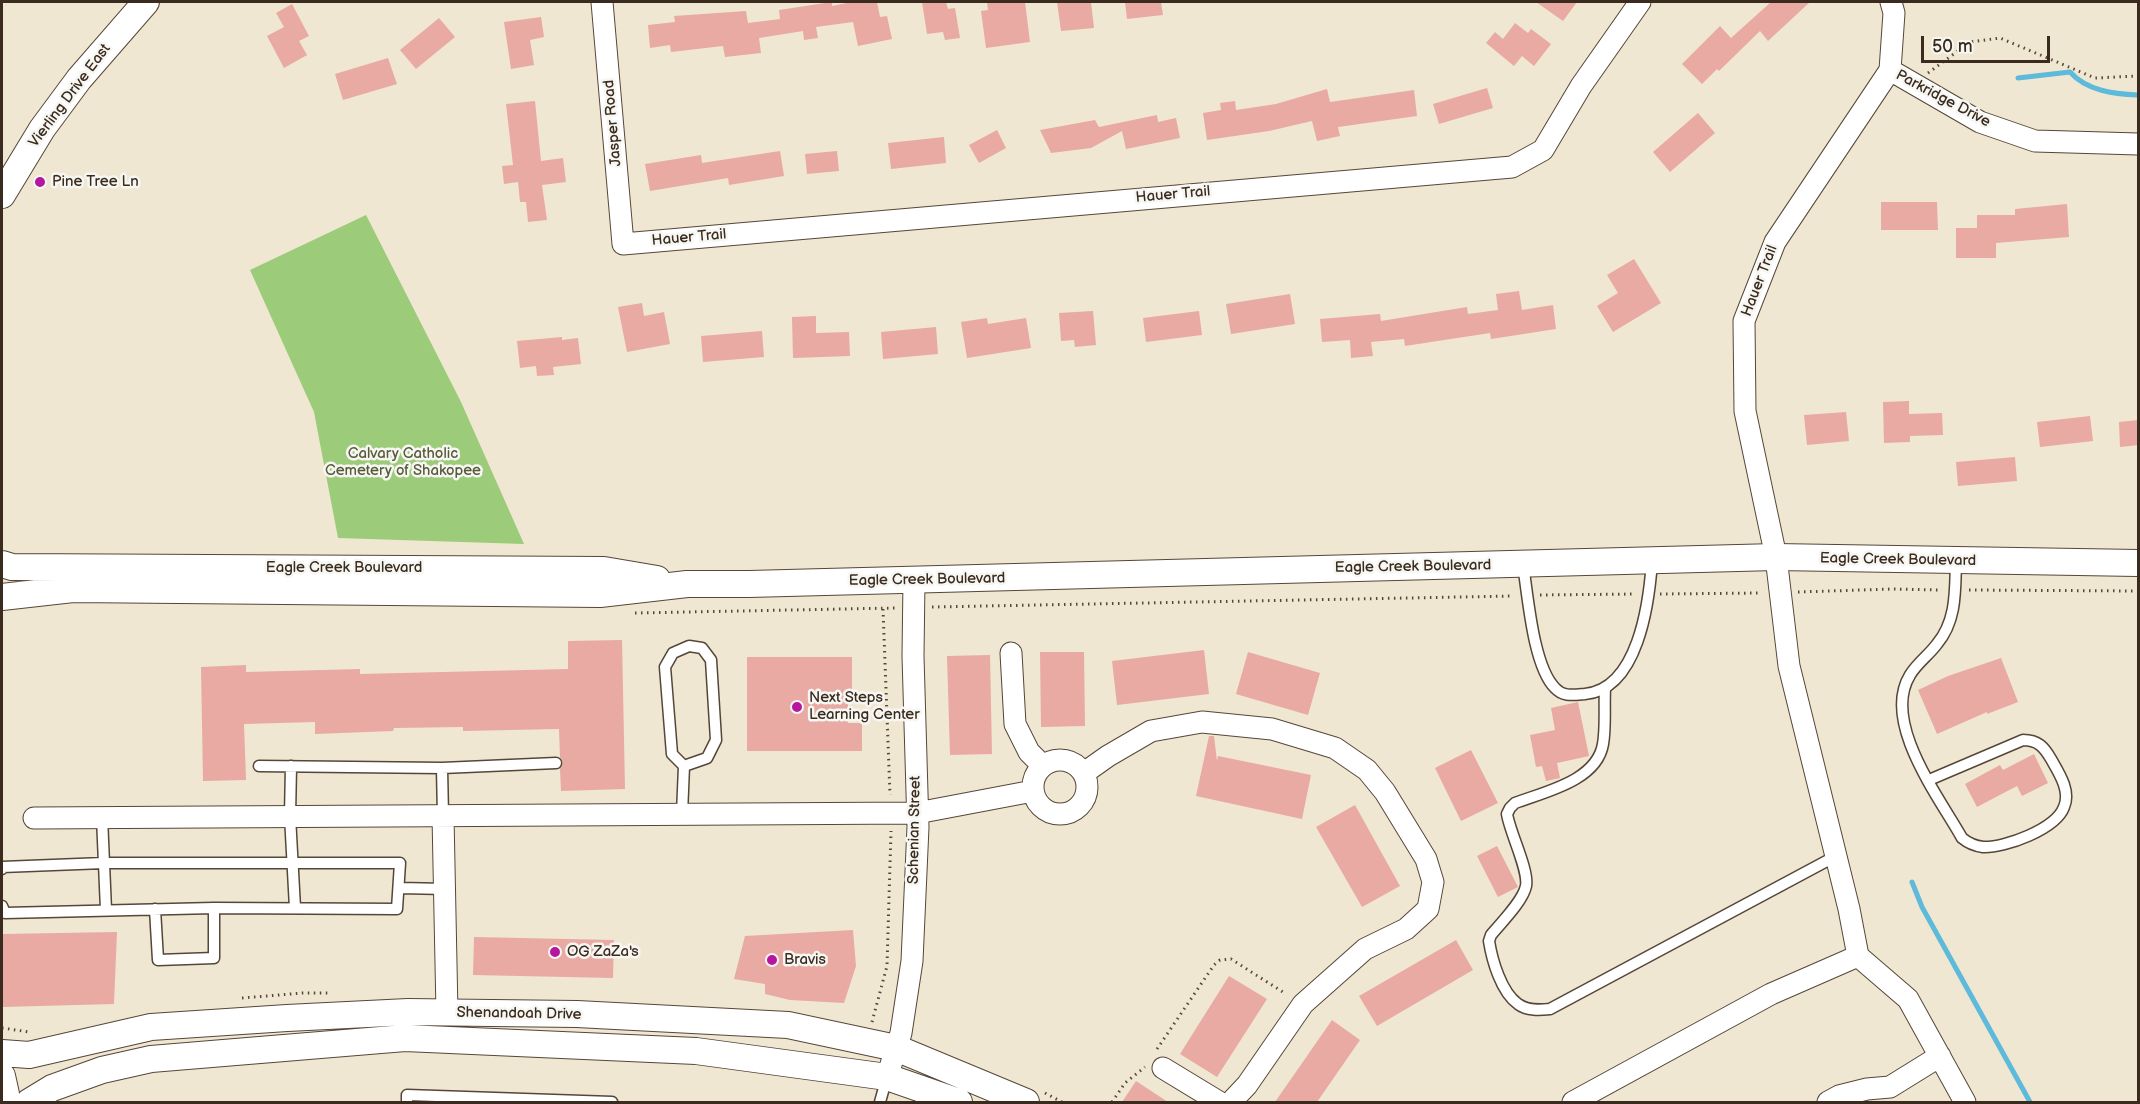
<!DOCTYPE html>
<html>
<head>
<meta charset="utf-8">
<style>
  body { margin:0 }
  #map { position:relative; width:2140px; height:1104px; overflow:hidden; background:#efe7d1; font-family:"Balsamiq Sans",sans-serif }
  canvas { display:block }
  .frame { position:absolute; inset:0; border:3px solid #3b2a1e; pointer-events:none }
  .scale { position:absolute; left:1921px; top:36px; width:129px; height:27px; box-sizing:border-box; border:3px solid #3b2a1e; border-top:0; padding-left:8px; font-size:18px; line-height:21px; white-space:nowrap; color:#3b2a1e; -webkit-text-stroke:4px #f6f6f2; paint-order:stroke }
</style>
</head>
<body>
<div id="map">
<canvas width="2140" height="1104"></canvas>
<div class="frame"></div>
<div class="scale">50 m</div>
</div>
<script>
const context = document.querySelector('canvas').getContext('2d');
context.lineJoin = 'round';
function paint(path, color) { context.fillStyle = color; context.fill(path, 'evenodd'); }
function stroke(path, color, width, dash) { context.strokeStyle = color; context.lineWidth = width; context.lineCap = dash ? 'butt' : 'round'; context.setLineDash(dash || []); context.stroke(path); }
function write(font, color, halo, rows, align = 'center') {
  context.font = font + ' "Balsamiq Sans",sans-serif'; context.lineWidth = 5; context.setLineDash([]); context.textBaseline = 'middle'; context.strokeStyle = halo; context.fillStyle = color; for (const [text, x, y, turn = 0] of rows) {
    context.save(); context.translate(x, y); context.rotate((+turn || 0) * Math.PI / 180); context.textAlign = isNaN(turn) ? turn : align; if (halo) context.strokeText(text, 0, 0); context.fillText(text, 0, 0); context.restore();
  }
}
paint(new Path2D(`
  M366 215 461 402 524 544 338 538 314 412 250 270Z`), '#9ccb7a');
stroke(new Path2D(`
  M2018 78 2070 72C2087 91 2114 94 2138 95
  M1912 882 1922 907 2030 1102`), '#5dbadb', 5);
paint(new Path2D(`
  M832 2V6L852 2H877L880 17 887 16 892 39 858 46 853 22 816 27 818 38 804 40 803 31 759 38 761 53 725 57 723 46 671 52 670 45 650 48 648 25 675 22 674 16 746 11 748 23 780 19 779 10Z
  M922 2H946L948 9 955 8 960 38 945 40 943 32 927 34Z
  M987 2H1025L1030 42 986 48 981 11 988 10Z
  M1057 2H1091L1094 28 1061 31Z
  M1125 2H1161L1163 15 1127 19Z
  M1536 2H1577L1563 21Z
  M1771 2H1810L1768 41 1760 31 1719 71 1717 69 1702 84 1682 64 1720 26 1731 38Z
  M292 4 309 36 299 41 307 55 284 68 267 36 284 27 276 13Z
  M541 17 544 37 530 40 534 65 511 69 504 22Z
  M439 18 455 37 416 69 400 50Z
  M1515 23 1528 33 1531 29 1551 44 1534 66 1522 56 1514 66 1486 43 1495 32 1503 39Z
  M388 58 397 84 343 100 335 74Z
  M1487 88 1493 108 1439 124 1433 104Z
  M1327 89 1330 102 1414 90 1417 116 1338 127 1340 136 1317 141 1312 121 1269 131 1207 140 1203 113 1221 110 1220 103 1235 101 1236 110 1276 104Z
  M535 101 541 161 563 158 566 182 542 185 547 220 528 222 526 202H520L518 182 504 184 502 166 513 165 506 104Z
  M1698 113 1715 133 1670 172 1653 152Z
  M1157 115 1158 122 1176 118 1180 138 1126 149 1122 131 1091 148 1051 153 1040 130 1095 120 1099 127Z
  M997 130 1006 148 979 163 969 145Z
  M944 137 946 163 891 169 888 143Z
  M780 151 784 176 729 185 728 178 650 191 645 164 701 155 702 163Z
  M837 151 839 171 807 174 805 154Z
  M1881 202H1937L1938 230H1881Z
  M2067 204 2069 237 1996 243V258H1956V228H1977V215H2015V209Z
  M1634 259 1661 303 1613 332 1597 306 1618 293 1607 275Z
  M1519 291 1522 310 1553 305 1556 329 1491 339 1490 333 1405 346 1404 339 1371 342 1373 356 1351 358 1350 340 1322 342 1320 319 1380 314 1381 321 1467 307 1468 314 1498 310 1496 294Z
  M1290 294 1295 324 1231 334 1226 304Z
  M642 303 644 316 664 312 670 344 627 352 618 307Z
  M1093 311 1096 345 1075 347 1074 340 1061 341 1059 313Z
  M1199 311 1202 335 1146 342 1143 318Z
  M816 316V333L849 332 850 356 793 358 792 317Z
  M987 318 988 324 1026 318 1031 348 967 358 961 322Z
  M936 327 938 354 883 359 881 332Z
  M762 331 764 357 703 362 701 336Z
  M562 337V340L578 338 581 364 553 367 554 375 537 376 536 366 520 368 517 341Z
  M1909 401V414L1942 413 1943 435 1910 436V442L1884 443 1883 402Z
  M1846 412 1849 441 1807 445 1804 415Z
  M2090 416 2093 441 2040 447 2037 422Z
  M2139 420V445L2120 447 2119 422Z
  M2015 457 2017 481 1958 486 1956 462Z
  M622 640 625 789 561 791 560 769 563 763 560 757 559 729 463 731V727L394 728 393 731 315 734V722L244 724 246 780 203 781 201 667 246 665V672L360 669V674L568 669V641Z
  M1204 650 1209 694 1117 705 1112 661Z
  M1040 652H1084L1085 726 1041 727Z
  M1248 652 1320 673 1308 715 1236 694Z
  M990 655 992 754 950 755 947 656Z
  M747 657H852V691L848 692V723H862V751H747Z
  M2001 658 2018 702 1987 714V712L1937 734 1918 690 1948 676Z
  M1578 702 1589 756 1557 763 1560 778 1546 781 1542 766 1536 767 1530 735 1555 730 1551 708Z
  M1209 736H1214L1217 761 1218 756 1311 775 1302 819 1196 796Z
  M1471 750 1498 803 1461 821 1435 768Z
  M2034 754 2048 783 2022 796 2017 786 1977 807 1965 784 2000 765 2003 770Z
  M1355 805 1400 886 1362 907 1316 827Z
  M1497 846 1518 887 1498 897 1477 856Z
  M853 930 856 966 844 1003 790 1000 765 994V984L734 979 745 936Z
  M117 932 114 1004 2 1007V934Z
  M474 937 614 940 613 978 473 975Z
  M1456 940 1473 970 1377 1026 1359 996Z
  M1229 976 1267 999 1217 1077 1180 1054Z
  M1332 1020 1360 1040 1317 1102H1275Z
  M1136 1081 1168 1102H1122Z`), '#e8aaa2');
const service = new Path2D(`
  M1523 565C1528 596 1533 666 1555 688 1563 697 1573 695 1585 694 1638 689 1649 604 1652 561
  M1605 689C1604 707 1606 727 1603 744 1597 781 1544 792 1515 803L1510 808 1507 814C1510 833 1529 870 1526 886 1523 901 1501 923 1491 935L1489 941C1492 960 1501 992 1518 1004 1527 1011 1540 1010 1550 1009L1836 856
  M259 766 442 768 556 763
  M291 766 290 816 295 908
  M442 768 443 816
  M1929 780 2023 740C2038 740 2044 747 2051 759 2059 773 2071 791 2064 807 2056 829 2005 848 1983 847 1975 846 1968 843 1962 838 1939 797 1881 722 1910 675 1917 663 1929 655 1937 644 1957 620 1955 590 1956 561
  M682 814 684 766 672 754 665 667 673 653 689 646 702 648 711 660 716 740 707 758 684 766
  M102 817 106 910
  M2 869V867L104 863H400L397 909 214 908 5 913 2 906
  M400 888 446 889
  M155 909 158 960 214 958V908
  M407 1102V1095L612 1102
  M880 1102 887 1077`);
const minor = new Path2D(`
  M602 2 623 244 1512 167 1543 150 1581 86 1640 2
  M1891 2 1894 13 1890 70 1775 242 1744 321 1745 411 1776 557 1789 666 1849 909 1858 956 1908 999 1965 1102
  M1890 70 1980 122 2035 141 2138 144
  M1011 653 1015 724 1029 752 1043 766
  M1033 787a27 27 0 1 1 54 0a27 27 0 1 1-54 0Z
  M1084 773 1108 756 1151 731 1202 722 1272 729 1335 748 1367 770 1385 792 1426 859 1433 882 1428 909 1406 929 1365 949 1303 1004 1247 1085 1231 1102
  M443 816 447 1013
  M34 818 917 813 1033 791
  M1163 1068 1219 1102
  M887 1077 901 1033 912 961 918 827 913 656 914 580
  M1573 1102 1771 994 1858 956
  M1828 1102 1839 1096 1867 1089 1890 1087 1940 1056`);
const tertiary = new Path2D(`
  M2 195 42 129 79 79 146 2
  M2 564 12 567 604 570 657 579
  M2 597 73 589 600 594 687 584H749L1776 557 2138 563
  M2 1053 29 1055 151 1027 287 1018 408 1012 577 1014 788 1025 896 1048 1026 1102
  M2 1076 6 1094 4 1102
  M29 1102 52 1088 102 1070 151 1059 405 1038 696 1051 887 1077 959 1102`);
stroke(service, '#564639', 13);
stroke(minor, '#564639', 23);
stroke(tertiary, '#564639', 28);
stroke(new Path2D(`
  M1928 73 1970 42 2000 38 2095 78 2138 76
  M1969 590 2138 591
  M1798 592 1893 589 1942 590
  M1660 594 1762 593
  M1540 595 1636 594
  M932 607 1513 596
  M883 609 890 795
  M635 613 895 608
  M242 998 302 993H331
  M872 1022 887 966 891 831
  M2 1028 29 1032
  M1157 1049 1214 965 1220 960 1231 959 1286 994
  M1045 1093 1062 1102
  M1112 1102 1125 1083 1145 1067`), '#564639', 3, [1.5, 4.5]);
stroke(service, '#fff', 10);
stroke(minor, '#fff', 21);
stroke(tertiary, '#fff', 26);
for (const [x, y, r, color] of [
  [40,182,6,"#b5179e"],
  [797,707,6,"#b5179e"],
  [555,952,6,"#b5179e"],
  [772,960,6,"#b5179e"]
]) { const dot = new Path2D(); dot.arc(x, y, r, 0, 2 * Math.PI); context.fillStyle = color; context.fill(dot); stroke(dot, '#f6f6f2', 2); }
write('15px', '#3b2a1e', '#f6f6f2', [
  ["Vierling Drive East",70,96,-53],
  ["Parkridge Drive",1943,99,28],
  ["Jasper Road",613,123,-95],
  ["Hauer Trail",1173,195,-5],
  ["Hauer Trail",689,238,-5],
  ["Hauer Trail",1760,281,-69],
  ["Eagle Creek Boulevard",1898,560,1],
  ["Eagle Creek Boulevard",1413,567,-1],
  ["Eagle Creek Boulevard",344,568],
  ["Eagle Creek Boulevard",927,580,-1],
  ["Schenian Street",915,830,-89],
  ["Shenandoah Drive",519,1014,1]
]);
write('15px', '#3b2a1e', '#f6f6f2', [
  ["Pine Tree Ln",52,182],
  ["Next Steps",809,698],
  ["Learning Center",809,715],
  ["OG ZaZa's",567,952],
  ["Bravis",784,960]
], 'left');
write('15px', '#585a3a', '#f6f6f2', [
  ["Calvary Catholic",403,454],
  ["Cemetery of Shakopee",403,471]
]);
</script>
</body>
</html>
